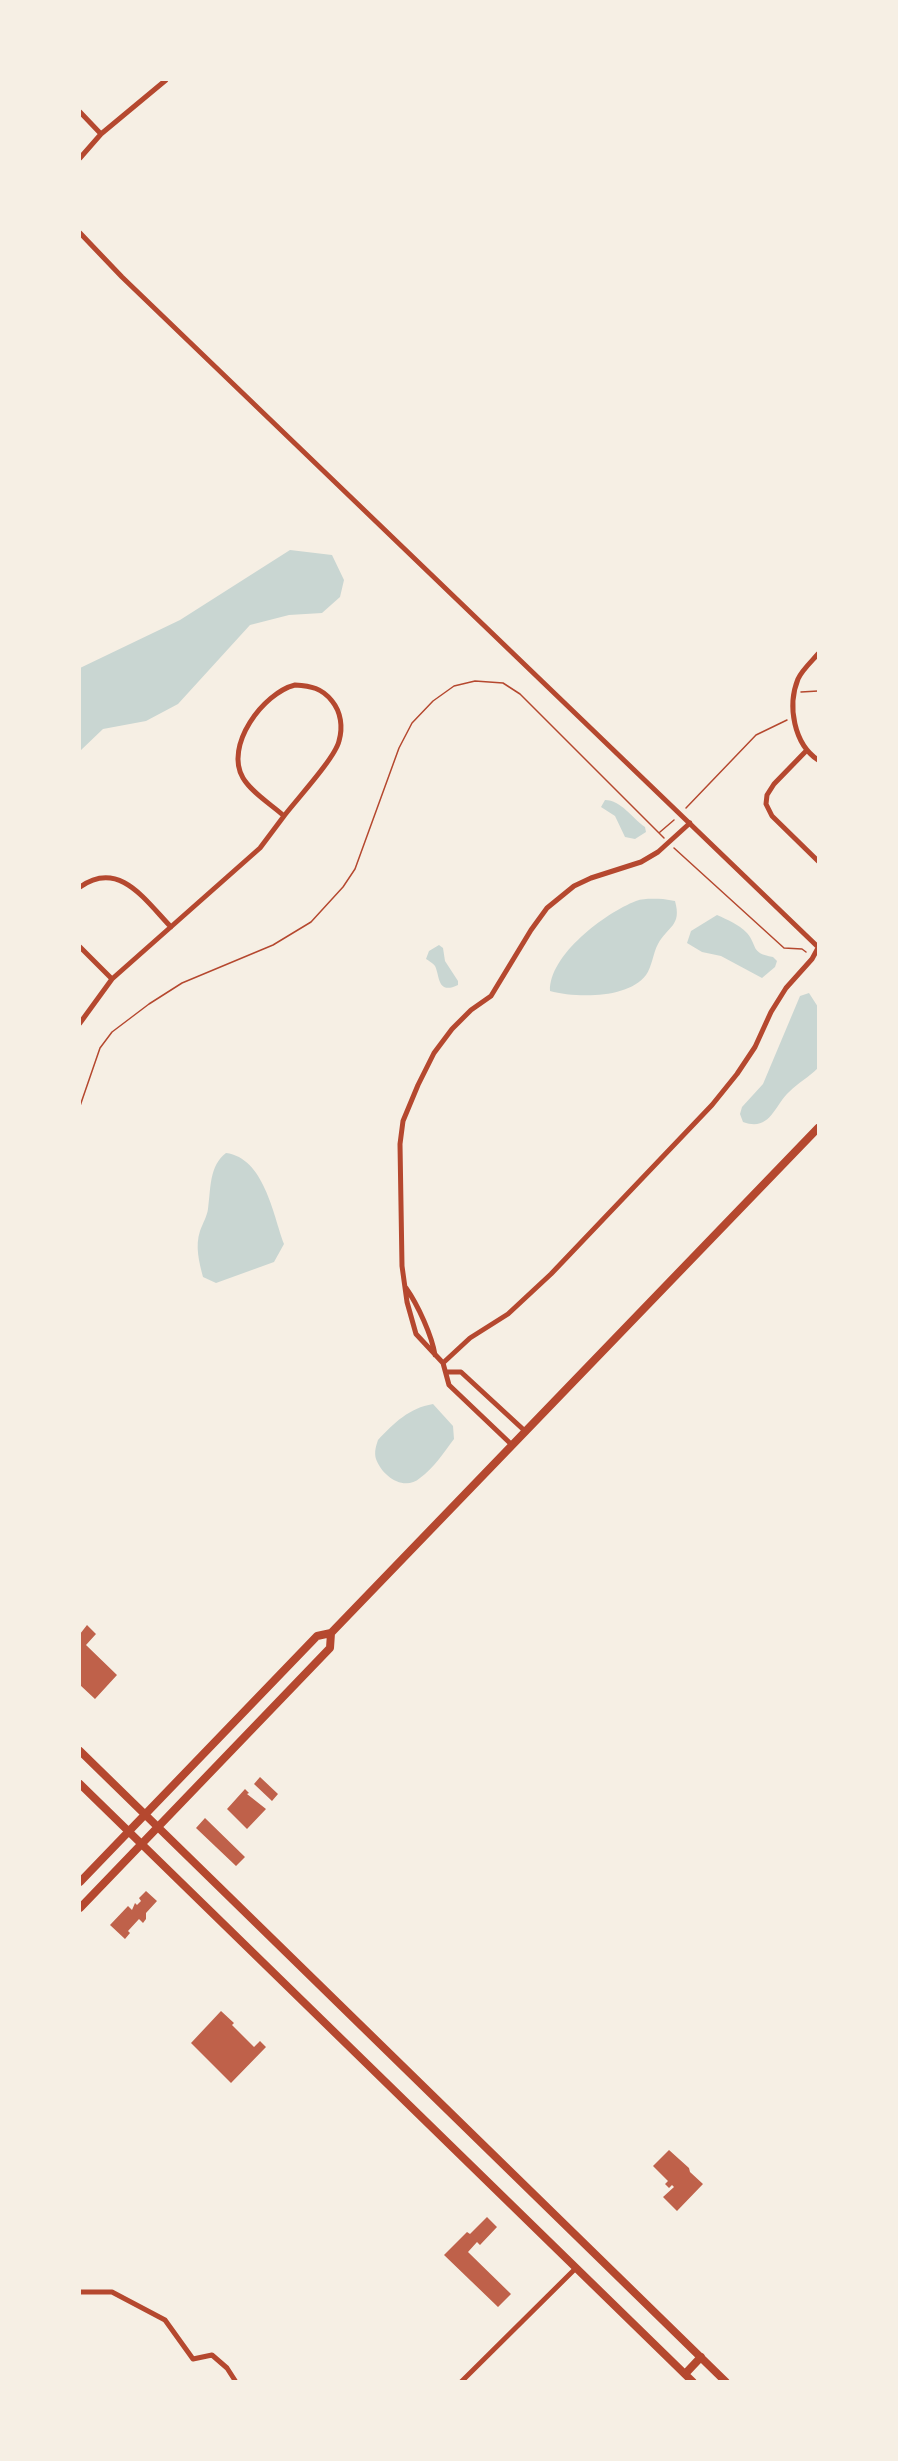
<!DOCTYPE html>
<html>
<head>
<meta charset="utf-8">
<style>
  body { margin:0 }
  #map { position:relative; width:898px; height:2461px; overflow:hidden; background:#f6efe4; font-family:Roboto,sans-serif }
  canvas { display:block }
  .frame { position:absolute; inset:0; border:81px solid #f6efe4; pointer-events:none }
</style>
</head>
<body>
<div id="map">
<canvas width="898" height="2461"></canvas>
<div class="frame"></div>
</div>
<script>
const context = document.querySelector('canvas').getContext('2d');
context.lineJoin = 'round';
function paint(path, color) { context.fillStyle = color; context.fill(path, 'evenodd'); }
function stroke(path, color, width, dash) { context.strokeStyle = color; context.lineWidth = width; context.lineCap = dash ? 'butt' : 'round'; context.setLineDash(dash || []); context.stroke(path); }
paint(new Path2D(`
  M290 550 332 555 344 580 340 597 322 613 289 615 250 625 178 704 146 721 103 729 80 751V668L180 620Z
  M605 800C621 800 632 818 645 827L646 832 635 839 625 837 615 816 601 807Z
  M663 899 675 901C682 926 668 926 658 944 653 953 652 967 646 975 628 999 576 998 550 991 549 955 605 913 636 901 644 898 655 899 663 899Z
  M717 915C728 920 738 924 747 933 758 946 750 953 773 957L777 961 775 967 762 978 721 956 702 952 687 943 691 931Z
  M439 945 443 948 445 961 458 981V985C437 995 440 976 435 966 434 964 428 960 426 959L429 951Z
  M809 993 818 1007V1068C809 1077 798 1083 789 1092 774 1106 770 1132 743 1122L740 1114 742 1107 763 1084 800 996Z
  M226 1153C264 1158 273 1214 284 1244L274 1262 216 1283 203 1277C199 1262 195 1246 200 1231 203 1223 207 1216 208 1209 211 1188 209 1166 226 1153Z
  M433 1404 453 1426 454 1439C444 1452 434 1468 420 1478 404 1492 382 1476 376 1459 374 1452 376 1446 378 1440 394 1423 409 1408 433 1404Z`), '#c9d6d2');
paint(new Path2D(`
  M87 1625 96 1634 86 1645 117 1675 95 1699 80 1685V1634Z
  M260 1777 278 1794 272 1801 254 1784Z
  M245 1789 249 1793 247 1794 266 1809 247 1829 227 1809Z
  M205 1818 245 1857 236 1866 196 1828Z
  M146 1891 157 1901 146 1913V1919L143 1923 139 1919 128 1931 130 1933 125 1939 110 1925 128 1906 132 1910 135 1903 137 1905 141 1901 139 1898Z
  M221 2011 234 2023 232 2025 254 2047 260 2041 266 2047 231 2083 191 2043Z
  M669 2150 689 2168 690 2172 703 2184 677 2211 663 2197 674 2187 672 2185 669 2188 665 2184 668 2181 653 2166Z
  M487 2217 497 2227 480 2245 477 2242 468 2252 511 2294 498 2307 444 2255 467 2232 470 2234Z`), '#bf614a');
stroke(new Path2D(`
  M801 692 818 691
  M686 808 756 735 787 720
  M660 832 674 820
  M674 848 784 948 802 949 806 952
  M80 1106 100 1048 112 1032 149 1004 182 983 273 945 311 922 343 887 355 869 399 748 412 723 433 701 454 686 475 681 503 683 520 694 664 838`), '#b5482f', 1.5);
stroke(new Path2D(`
  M80 112 101 134
  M80 158 101 134 166 80
  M80 233 122 277 818 947
  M818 654C812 661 802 670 798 679 787 706 794 744 818 760
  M295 685C311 686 322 688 332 701 341 712 343 727 339 741 335 758 297 799 284 816 272 805 252 793 243 778 224 746 263 693 295 685Z
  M807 750 774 784 767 795 766 804 772 816 818 861
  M80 887C119 859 145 900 171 927
  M80 947 112 979
  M80 1023 112 979 260 848 284 816
  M406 1288C418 1305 432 1336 435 1355
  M443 1363 470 1338 508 1314 551 1274 712 1105 737 1074 755 1047 771 1012 786 988 812 959 818 948
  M446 1372H461L526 1432
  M512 1445 449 1385 443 1363 416 1334 407 1302 402 1266 400 1144 403 1121 418 1085 434 1053 452 1029 471 1010 491 996 531 930 547 908 574 886 591 878 641 862 658 852 690 823
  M80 2292H112L165 2320 193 2359 212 2355 227 2368 236 2382
  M461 2382 576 2268`), '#b5482f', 5);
stroke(new Path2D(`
  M80 1751 726 2382
  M80 1784 693 2382
  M80 1882 317 1636 331 1633 818 1128
  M80 1908 330 1648 331 1633
  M685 2374 701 2357`), '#b5482f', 8);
</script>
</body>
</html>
